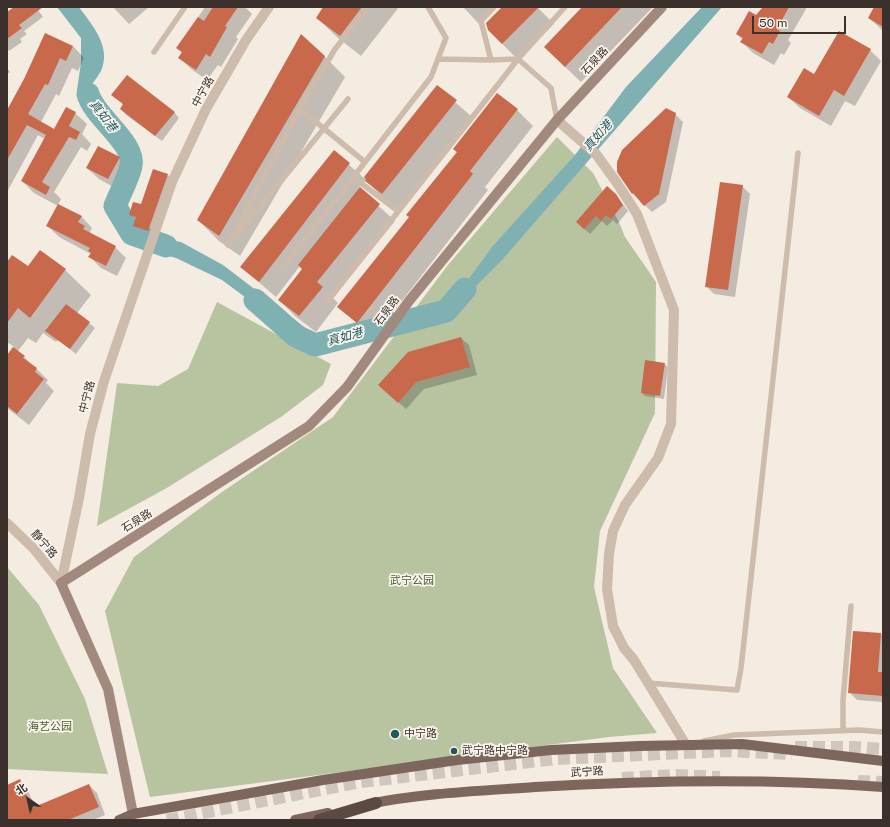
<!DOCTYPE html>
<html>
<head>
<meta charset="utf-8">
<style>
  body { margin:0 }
  #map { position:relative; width:890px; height:827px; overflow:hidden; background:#f4ebe1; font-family:"Public Sans","Noto Sans SC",sans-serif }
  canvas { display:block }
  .frame { position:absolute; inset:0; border:8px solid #3b302b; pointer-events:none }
  .north { position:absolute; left:8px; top:779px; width:40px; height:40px; -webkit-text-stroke:3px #fbf5ee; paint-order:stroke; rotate:326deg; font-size:11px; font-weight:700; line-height:16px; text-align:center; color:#3b302b }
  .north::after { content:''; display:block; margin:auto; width:14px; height:18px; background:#3b302b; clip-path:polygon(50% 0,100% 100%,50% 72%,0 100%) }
  .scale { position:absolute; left:752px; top:16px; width:94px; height:18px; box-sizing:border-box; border:2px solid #3b302b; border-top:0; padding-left:5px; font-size:12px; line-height:14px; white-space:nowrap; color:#3b302b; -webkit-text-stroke:3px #fbf5ee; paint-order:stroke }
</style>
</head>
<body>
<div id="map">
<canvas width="890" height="827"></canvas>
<div class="frame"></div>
<div class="north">北</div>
<div class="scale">50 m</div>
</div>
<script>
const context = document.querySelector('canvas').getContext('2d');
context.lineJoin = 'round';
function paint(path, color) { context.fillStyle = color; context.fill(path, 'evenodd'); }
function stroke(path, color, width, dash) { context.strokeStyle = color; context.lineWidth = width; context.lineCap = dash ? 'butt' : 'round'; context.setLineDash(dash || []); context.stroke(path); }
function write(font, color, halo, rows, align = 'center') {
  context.font = font + ' "Public Sans","Noto Sans SC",sans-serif'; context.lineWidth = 3.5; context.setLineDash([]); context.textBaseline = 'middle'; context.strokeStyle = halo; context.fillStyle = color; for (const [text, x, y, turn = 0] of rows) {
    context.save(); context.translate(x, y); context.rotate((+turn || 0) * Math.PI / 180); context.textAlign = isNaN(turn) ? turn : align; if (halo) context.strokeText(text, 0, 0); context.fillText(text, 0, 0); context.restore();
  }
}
paint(new Path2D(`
  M557 137 593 173 619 222 625 237 656 282 655 413 600 531 594 587 613 668 657 733 609 737 150 797 105 611 134 557 222 492 333 417 448 265Z
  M217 302 331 364 323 385 281 417 165 489 97 526 117 383 158 386 188 369Z
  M7 567 39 605 85 699 108 774 7 769Z`), '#b8c4a0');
paint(new Path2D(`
  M57 7H79C92 25 112 47 101 71 97 78 91 85 87 92L99 113 127 145 138 164 115 206 132 234 181 242 223 265 316 336 384 319 377 329 359 341 315 345 288 329 222 280 176 258 128 244 108 209 112 190 124 161 120 149 94 121 77 90 81 63V38Z
  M702 7H722L502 260 448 314 400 332 406 321 446 310 492 247 575 155 626 87Z`), '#7fb0b2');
paint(new Path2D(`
  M14 7H36L43 17 24 31 27 34 20 39 22 42 9 51 7 49V15Z
  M113 7H149L129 24Z
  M205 7H245L252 14 236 37 238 39 221 67 218 65 207 80 191 69 180 58 183 54 177 48Z
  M324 7H399L361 56 338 38 317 18Z
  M463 7H493L479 24Z
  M503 7H537L554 24 518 60 489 30Z
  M584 7H653L581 82 561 63Z
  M764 7H805L806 9 788 40 791 43 784 55 781 53 774 65 753 53 742 42 743 40 737 34Z
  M876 7H883V31L869 18Z
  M73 46 84 58 78 71 72 68 59 96 56 94 41 122 55 130 75 113 87 124 82 134 91 144 87 151 81 147 54 192 61 199 58 205 81 216 92 228 90 232 94 236 115 247 126 258 117 276 101 268 90 257 91 254 59 237 48 226 58 206 34 193 22 181 45 139 38 135 7 192V116L16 97Z
  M870 50 881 61 855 106 845 101 831 126 800 108 788 97 815 76Z
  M324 56 345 77 240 256 219 241 198 220Z
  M7 68 10 72 7 74Z
  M437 86 472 117 399 209 382 197 366 180 359 188 395 221 333 298 338 303 316 332 295 316 279 300 303 270 300 266 276 297 241 267 334 152 364 178Z
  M497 94 517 110 533 126 485 187 488 190 373 338 339 307 410 218 457 153 454 149Z
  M113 95 174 112 179 118 162 141 126 115 121 109 124 105Z
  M675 114 683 122 666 202 652 212 633 194 618 172Z
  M119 158 130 169 119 190 99 179 87 168Z
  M168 175 173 180 154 236 140 232 134 226 136 220 130 214 142 206Z
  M742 186 750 194 735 297 714 294 706 286Z
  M616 195 628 211 617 224 613 220 607 226 602 221 590 234 582 227Z
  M40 252 65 270 91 295 77 313 95 328 76 354 58 340 56 342 43 333 36 343 28 338 18 351 48 380 46 383 54 391 29 425 7 408V357L14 347 7 342V263L28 268Z
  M461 338 469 345 477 375 424 389 406 409 387 392Z
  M664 364 668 367 664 399 645 396 642 393Z
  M881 634 883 637V702L857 700 849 692Z
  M19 781 27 788 35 807 89 785 97 793 105 815 93 820H7V786Z`), '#0003');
stroke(new Path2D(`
  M88 94C94 117 136 143 131 166 128 179 120 193 115 206L132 234 166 246
  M255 300 296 336 315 345 446 311 465 289`), '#7fb0b2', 23);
paint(new Path2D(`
  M14 7H43L19 25 22 28 7 39V12Z
  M213 7H238L225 26 227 27 210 57 206 54 196 70 178 58 182 52 176 48 198 17 204 21Z
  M323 7H362L340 36 316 18Z
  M502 7H539L502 44 488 30 486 23Z
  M582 7H622L565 67 544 47Z
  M763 7H789L777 29 780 31 773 44 769 42 762 54 740 42 743 38 736 34 749 11 756 15Z
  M874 7H883V27L868 18Z
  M839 31 871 49 844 96 834 90 819 116 787 97 804 68 814 74Z
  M45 33 73 46 66 61 60 58 48 85 45 84 28 114 54 129 66 107 76 112 69 126 80 132 76 140 69 137 42 182 50 187 46 195 21 181 46 135 27 125 7 160V110L24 79Z
  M301 34 325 56 219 236 197 220Z
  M127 75 175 112 155 136 120 109 123 104 111 95Z
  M437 85 457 100 382 194 365 181 366 179 364 177Z
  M497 93 518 109 470 171 473 174 357 323 337 307 409 217 406 215 457 152 453 149Z
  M666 108 676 113 659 194 644 206 633 193 632 194 617 172V162L622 150Z
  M98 146 120 157 108 179 86 168Z
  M334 150 350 163 259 282 240 267Z
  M153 169 168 174 148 231 133 226 136 217 129 215 133 202 141 204Z
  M720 182 743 185 728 290 705 287Z
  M607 186 616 194 623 205 611 219 606 215 601 221 596 216 584 229 576 222Z
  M360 187 380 204 317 282 323 287 299 316 278 300 302 269 298 265Z
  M58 204 82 216 78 222 85 226 83 229 116 246 106 266 88 257 91 253 88 251 90 248 46 226Z
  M40 250 66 269 30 318 18 308 7 323V262L12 255 28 266Z
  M66 304 90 322 70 349 45 331Z
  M461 337 470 367 416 382 398 403 378 385 408 352Z
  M13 347 25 356 23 358 37 368 35 372 44 379 17 414 7 406V355Z
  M645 360 665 363 660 396 641 393Z
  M853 631 881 633 878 672H883V696L848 693Z
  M20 779 32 808 89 784 99 807 68 820H7V785Z`), '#c8694b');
stroke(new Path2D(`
  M795 747H853L883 749
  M622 778 676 775 720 777
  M858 781 883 782
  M167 820 361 782 556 759 726 751 792 754`), '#cfc6bd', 12, [12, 6]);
stroke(new Path2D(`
  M154 52 185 7
  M438 59 491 60 518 59 551 88 557 120
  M491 60 481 21 494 7
  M300 109 365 162
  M353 177 398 211
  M236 236 348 99
  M228 245 300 109 335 49 369 7
  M282 269 431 77 446 38 428 7
  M327 302 518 59 565 7
  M648 683 737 690 741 668 798 153
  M843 731V700L851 606
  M704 741 734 735 859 730 883 732`), '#cdbbac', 5.5);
stroke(new Path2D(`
  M557 120 596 154 617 183 637 214 674 310 671 424 658 458 625 505 613 531 609 554 607 589 613 626 624 648 634 660 686 745
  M7 523 34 549 61 583
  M61 583 79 498 90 434 104 381 172 182 206 109 246 40 269 7`), '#cdbbac', 10);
stroke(new Path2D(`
  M133 814 108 689 61 583 309 426 347 387 409 301 557 120 662 7`), '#a18a7d', 10);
stroke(new Path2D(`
  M369 804C423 793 480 791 535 787 653 780 765 778 883 787
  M119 820 133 814 323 780 457 760 551 750 639 746 742 744 883 761
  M295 820 328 813`), '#7d675c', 10);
stroke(new Path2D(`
  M319 820 376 803`), '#5c4a42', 12);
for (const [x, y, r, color] of [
  [395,734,5,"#1f5a5e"],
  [454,751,4,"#1f5a5e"]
]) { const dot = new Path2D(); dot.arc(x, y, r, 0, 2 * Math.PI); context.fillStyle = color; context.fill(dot); stroke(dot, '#fbf5ee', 1.5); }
write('11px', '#3b302b', '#fbf5ee', [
  ["石泉路",595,61,-48],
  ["中宁路",203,92,-61],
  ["石泉路",387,311,-54],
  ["中宁路",87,397,-75],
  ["石泉路",137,521,-32],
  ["静宁路",44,544,49],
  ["武宁路",587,772,-3]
]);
write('11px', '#4a5a2e', '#fbf5ee', [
  ["武宁公园",412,581],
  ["海艺公园",50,727]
]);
write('11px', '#3b302b', '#fbf5ee', [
  ["中宁路",404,734],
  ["武宁路中宁路",462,751]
], 'left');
write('italic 12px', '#1f5a5e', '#fbf5ee', [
  ["真如港",103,116,52],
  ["真如港",598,136,-49],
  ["真如港",345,337,-15]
]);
</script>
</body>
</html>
